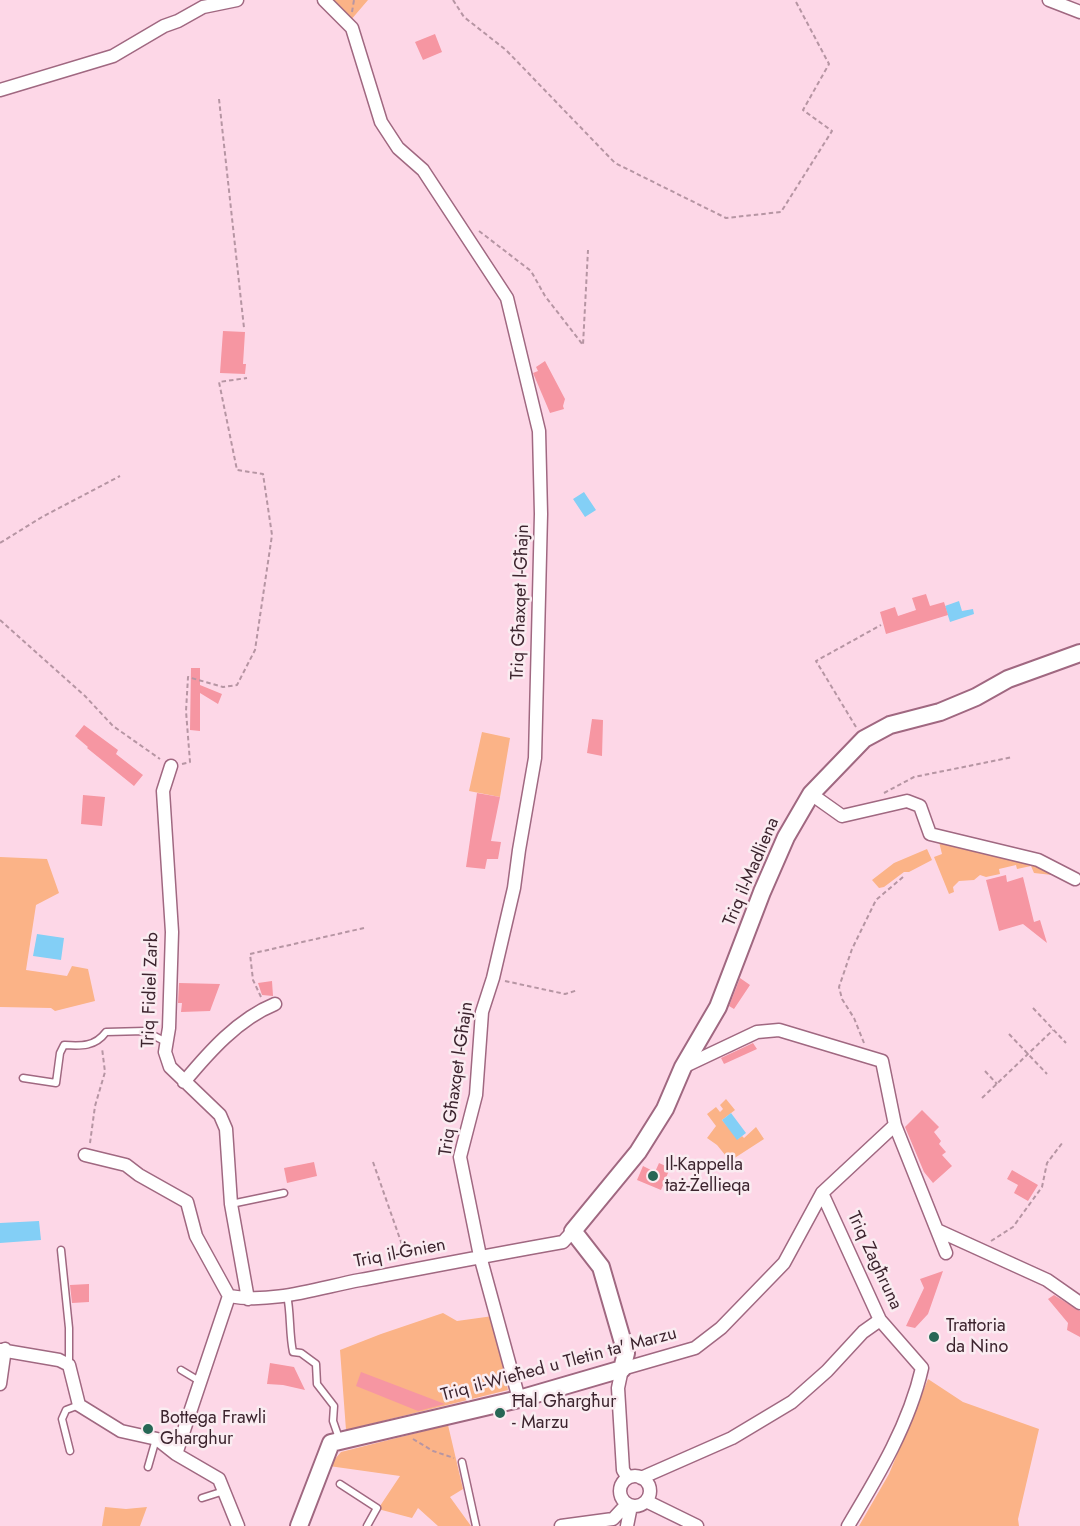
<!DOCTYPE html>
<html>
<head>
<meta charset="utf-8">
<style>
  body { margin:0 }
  canvas { display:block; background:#fdd7e7 }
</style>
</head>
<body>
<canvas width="1080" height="1526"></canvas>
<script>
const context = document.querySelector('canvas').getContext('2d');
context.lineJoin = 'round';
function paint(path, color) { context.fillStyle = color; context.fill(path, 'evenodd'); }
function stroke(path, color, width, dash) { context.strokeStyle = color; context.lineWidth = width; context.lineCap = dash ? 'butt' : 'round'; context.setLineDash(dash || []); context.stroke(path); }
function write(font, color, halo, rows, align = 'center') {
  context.font = font + ' Jost,sans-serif'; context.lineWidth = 5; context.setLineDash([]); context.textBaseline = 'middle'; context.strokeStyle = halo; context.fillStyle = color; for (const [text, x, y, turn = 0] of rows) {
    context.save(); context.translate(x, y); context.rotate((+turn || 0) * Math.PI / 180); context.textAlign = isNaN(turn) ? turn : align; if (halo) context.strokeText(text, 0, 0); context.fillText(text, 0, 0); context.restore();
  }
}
paint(new Path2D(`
  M331 0H368L350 21Z
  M482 732 510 738 500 797 469 791Z
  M938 838 1024 861 1053 872 1052 875 1034 873 1031 866 1017 869 1016 865 999 869 1000 874 986 877 980 875 974 880 959 881 953 887 954 892 949 894 934 857 942 854Z
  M927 849 932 860 909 872H904L884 887 879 888 872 880 894 863Z
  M0 857 47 859 59 893 36 905 26 970 67 976 72 966 88 969 95 1001 55 1011 51 1008 0 1007Z
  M726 1099 735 1110 722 1120 738 1139 742 1136 744 1138 756 1127 764 1139 730 1161 717 1145 707 1138 716 1126 707 1114 716 1107 720 1112 723 1109 720 1105Z
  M443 1313 457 1321 493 1316 508 1390 346 1430 340 1350 381 1334Z
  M928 1379 963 1402 1039 1429 1018 1519 1019 1526H859L889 1474Z
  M448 1425 463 1489 450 1497 471 1526H438L418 1508 412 1518 378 1509 400 1476 329 1466 341 1452Z
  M105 1507 126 1509 147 1507 140 1526H102Z`), '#fbb387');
paint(new Path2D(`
  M584 492 596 510 585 517 573 499Z
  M959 601 962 611 973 609 974 614 950 622 945 606Z
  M37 934 64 938 61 960 33 956Z
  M731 1113 746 1133 737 1140 722 1120Z
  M39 1221 41 1240 0 1243V1223Z`), '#83cff6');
paint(new Path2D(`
  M435 34 442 52 423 60 415 42Z
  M223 331 245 332 243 364H246L245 374 220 373Z
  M545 361 565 399 563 406 564 409 550 413 533 373 538 371 536 367Z
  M926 594 930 606 944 602 948 615 886 634 880 612 895 607 898 616 916 610 912 598Z
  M191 668H200V685L222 694 218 704 200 693V731L190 730Z
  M592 719 603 720 602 756 587 753Z
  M84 725 118 750 116 754 143 775 134 786 87 748 88 747 75 736Z
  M477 793 500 797 491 841 501 842 498 859H487L485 869 466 867Z
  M83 795 105 797 102 826 81 824Z
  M1006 875 1007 882 1023 877 1034 922 1040 920 1047 943 1023 924 999 931 986 880Z
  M740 978 750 985 734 1009 729 1006Z
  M272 981 273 996 262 995 258 983Z
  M179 983 220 984 210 1011 181 1012 182 1003H178Z
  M753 1043 757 1049 724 1064 721 1058Z
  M922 1110 939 1127 934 1132 941 1141 939 1144 946 1152 942 1155 952 1166 933 1183 924 1172 905 1127Z
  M314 1162 317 1176 287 1183 284 1168Z
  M659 1163 670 1168 661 1190 637 1180 643 1166 655 1172Z
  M1012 1170 1038 1185 1028 1201 1014 1193 1018 1185 1007 1179Z
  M943 1271 928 1314 915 1328 906 1326 924 1288 920 1279Z
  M89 1284V1302L72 1303 70 1285Z
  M1054 1295 1080 1311V1337L1067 1330 1068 1323 1048 1299Z
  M270 1363 294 1367 305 1390 283 1385 267 1384Z
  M361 1372 445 1404 418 1411 356 1386Z`), '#f696a2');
const lane = new Path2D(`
  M23 1078 56 1083 60 1053 64 1045C81 1046 95 1047 106 1032L145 1031 166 1042
  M231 1204 284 1193
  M61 1250 69 1328V1364
  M287 1295C291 1314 289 1333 293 1352L301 1353 316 1364 317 1384 334 1406 333 1421 340 1441
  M181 1370 201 1382
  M70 1451 62 1419 66 1410 79 1405
  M462 1462 476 1526
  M148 1467 156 1439
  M340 1484 377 1508 367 1526
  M202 1498 224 1491`);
const street = new Path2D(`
  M324 0 352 28 381 122 398 148 423 170 507 298 539 431 541 514 535 758 519 850 514 888 493 978 482 1012 476 1095 460 1157 480 1256 519 1399
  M1049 0 1080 12
  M0 90 113 56 164 26 178 21 203 7 237 0
  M171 766 163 791 172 932 169 1028 165 1052 170 1067 220 1115 226 1129 231 1204 248 1299
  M811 794 842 816 907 801 920 806 930 834 1038 860 1075 879
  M683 1067 757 1032 779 1030 882 1061 895 1125 946 1253
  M184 1082C209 1052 238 1019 275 1004
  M85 1155 126 1165 139 1175 187 1202 196 1236 229 1296
  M822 1193 880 1320 922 1368C909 1425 878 1476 848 1526
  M937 1230 1047 1280 1080 1303
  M229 1296C272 1304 318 1288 360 1280 428 1267 495 1254 563 1242L573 1231
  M0 1350 59 1360 69 1365 79 1405 121 1431 157 1439 176 1454 219 1479 238 1526
  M0 1384 5 1349
  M176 1454 229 1296
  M620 1491a15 15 0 1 1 30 0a15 15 0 1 1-30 0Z
  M628 1478 623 1470 618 1388 622 1369 695 1348 721 1328 784 1263 822 1193 895 1125
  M641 1478 732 1438 792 1402 827 1371 863 1332 880 1320
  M646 1501 697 1526
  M561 1526 613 1519 627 1504
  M627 1526 631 1506`);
const secondary = new Path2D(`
  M299 1526 331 1443 519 1399 622 1369 626 1353 601 1267 573 1231 638 1152 665 1109 683 1067 718 1007 762 892 786 837 811 794 864 739 890 725 940 712 976 697 1008 679 1080 653`);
stroke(lane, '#a06881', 9);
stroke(street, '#a06881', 15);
stroke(secondary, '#a06881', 20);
stroke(new Path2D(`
  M453 0 464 17 506 50 615 163 726 218 781 212 832 131 803 110 829 64 795 0
  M352 12 354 0
  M219 99 244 328
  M479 231 531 271 545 296 583 345 588 250
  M0 543 42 517 120 476
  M0 620 85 696 113 726 160 759
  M856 727 816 661 881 625
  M182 764 190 762 186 711 188 677 223 687 237 685 255 650 272 535 263 474 237 470 219 382 247 378
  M884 793 914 777 1013 757
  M505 981 565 994 578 990
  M261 997 253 980 250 954 364 928
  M1033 1008 1066 1043
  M1009 1034 1047 1074
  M864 1043 854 1018 842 999 839 987 852 949 876 900 903 877
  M985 1071 997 1084
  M982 1098 1053 1030
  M90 1143 95 1106 105 1072 102 1048
  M373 1162 407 1259
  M991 1241 1013 1227 1042 1187 1047 1163 1063 1142
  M413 1439 433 1451 454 1458`), '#b695a3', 2, [4.5, 3]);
stroke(lane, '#fff', 6);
stroke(street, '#fff', 12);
stroke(secondary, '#fff', 16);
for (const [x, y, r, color] of [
  [653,1176,6,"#266755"],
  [934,1337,6,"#266755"],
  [500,1413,6,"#266755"],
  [148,1429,6,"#266755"]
]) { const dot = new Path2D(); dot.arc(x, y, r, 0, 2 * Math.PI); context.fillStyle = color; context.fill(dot); stroke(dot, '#faecf1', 2); }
write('18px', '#3c242e', '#faecf1', [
  ["Triq Għaxqet l-Għajn",521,602,-88],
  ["Triq il-Madliena",752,872,-67],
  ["Triq Fidiel Zarb",151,990,-88],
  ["Triq Għaxqet l-Għajn",457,1079,-82],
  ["Triq il-Ġnien",400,1254,-11],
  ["Triq Zagħruna",874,1261,65],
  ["Triq il-Wieħed u Tletin ta' Marzu",559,1365,-15]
]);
write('18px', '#3c242e', '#faecf1', [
  ["Il-Kappella",665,1166],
  ["taż-Żellieqa",665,1187],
  ["Trattoria",946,1327],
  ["da Nino",946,1348],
  ["Ħal Għargħur",512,1403],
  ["- Marzu",512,1424],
  ["Bottega Frawli",160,1419],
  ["Gharghur",160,1440]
], 'left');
</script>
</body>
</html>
